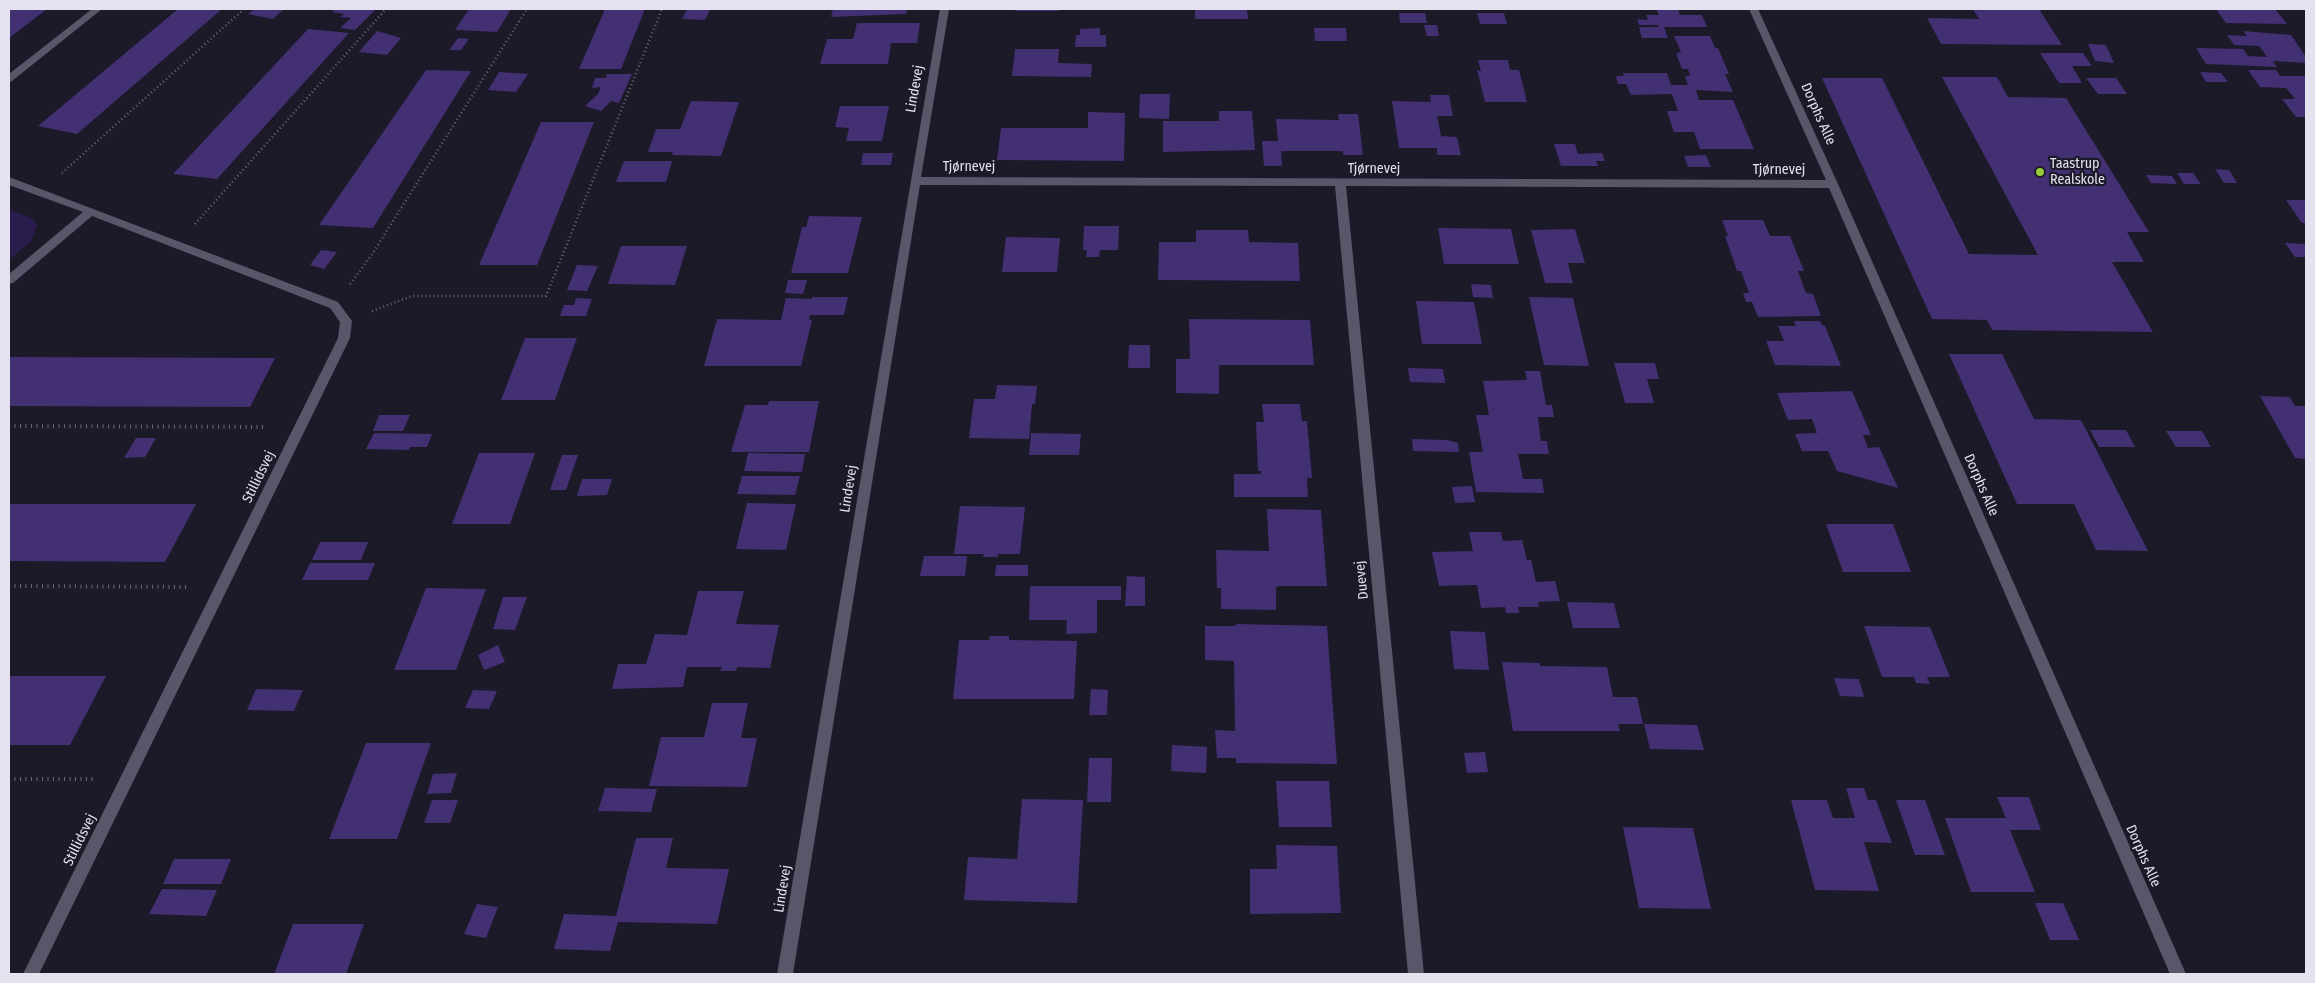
<!DOCTYPE html>
<html>
<head>
<meta charset="utf-8">
<style>
  body { margin:0 }
  #map { position:relative; width:2315px; height:983px; overflow:hidden; background:#1c1929; font-family:"Fira Sans Condensed",sans-serif }
  canvas { display:block }
  .frame { position:absolute; inset:0; border:10px solid #e4e2ee; pointer-events:none }
</style>
</head>
<body>
<div id="map">
<canvas width="2315" height="983"></canvas>
<div class="frame"></div>
</div>
<script>
const context = document.querySelector('canvas').getContext('2d');
context.lineJoin = 'round';
function paint(path, color) { context.fillStyle = color; context.fill(path, 'evenodd'); }
function stroke(path, color, width, dash) { context.strokeStyle = color; context.lineWidth = width; context.lineCap = dash ? 'butt' : 'round'; context.setLineDash(dash || []); context.stroke(path); }
function write(font, color, halo, rows, align = 'center') {
  context.font = font + ' "Fira Sans Condensed",sans-serif'; context.lineWidth = 4.5; context.setLineDash([]); context.textBaseline = 'middle'; context.strokeStyle = halo; context.fillStyle = color; for (const [text, x, y, turn = 0] of rows) {
    context.save(); context.translate(x, y); context.rotate((+turn || 0) * Math.PI / 180); context.textAlign = isNaN(turn) ? turn : align; if (halo) context.strokeText(text, 0, 0); context.fillText(text, 0, 0); context.restore();
  }
}
paint(new Path2D(`
  M9 210 32 218 37 224 32 240 9 260Z`), '#2a1c4c');
paint(new Path2D(`
  M9 9H47L9 38Z
  M178 9H222L77 134 38 126Z
  M254 9H284L273 19 248 14Z
  M335 9H376L355 30 340 28 351 18 340 17 344 14 332 12Z
  M469 9H511L497 32 455 30Z
  M605 9H645L621 69H579Z
  M687 9 710 10 705 20 682 19Z
  M833 9H907L906 14 831 17Z
  M1016 9H1060L1059 11H1015Z
  M1195 9H1247L1248 19H1195Z
  M1656 9H1678L1680 15H1702L1707 27H1664L1668 38H1642L1639 27H1658V25H1639L1637 19 1648 20 1646 15H1659Z
  M1973 9H2039L2062 45 1941 44 1927 18 1979 19Z
  M2216 9H2275L2287 24 2226 23Z
  M1399 13H1425L1427 23H1400Z
  M1477 13H1504L1507 24H1480Z
  M857 23H920L917 43H891L888 64H820L827 39H853Z
  M1424 25H1437L1439 36H1427Z
  M1100 28V35H1106V47H1075L1076 35H1080V29Z
  M1314 28H1346L1347 41H1315Z
  M308 29 349 33 217 179 173 174Z
  M377 31 401 38 387 55 359 52Z
  M2243 31 2291 35 2306 57V63L2273 61 2277 67 2206 64 2196 48 2243 49 2248 56 2267 57 2259 46 2234 45 2227 35 2247 36Z
  M1674 36H1710L1715 48H1718L1729 74H1725L1733 92 1696 90 1699 100H1733L1754 149H1700L1694 132H1674L1667 111H1678L1672 94 1631 95 1626 84H1618L1616 76H1624L1623 73H1667L1671 85H1688L1685 76H1690L1688 69H1682L1676 53 1681 52Z
  M458 38 469 39 461 50H449Z
  M2088 44 2106 45 2114 63 2095 61Z
  M1015 49H1059L1058 63 1092 64 1091 77 1012 76Z
  M2040 53H2083L2092 66H2072L2082 83H2059Z
  M1478 60H1508L1510 70H1519L1527 102H1485L1477 70 1481 71Z
  M426 70 471 71 373 228 319 225Z
  M2248 70H2276L2280 76H2306V117H2296L2282 99H2295L2286 88 2260 87Z
  M499 72 528 74 516 92 488 90Z
  M2200 72 2221 73 2228 82H2206Z
  M607 74H632L619 103 611 101 601 111 585 106 598 94 601 87 592 88 595 78H606Z
  M1942 77H1997L2008 97 2066 98 2149 232H2127L2144 262H2112L2153 332 1992 330 1987 320 1932 319 1822 78H1882L1969 254 2038 255Z
  M2086 78H2116L2127 94H2098Z
  M1140 94H1170L1169 119 1139 118Z
  M1430 95H1449L1453 116H1437L1441 136 1457 137 1461 155H1437V148H1399L1392 101 1431 102Z
  M691 101 739 102 721 156 672 155 673 152H648L656 129H680Z
  M840 106H889L882 141H846L849 128 835 127Z
  M1219 111H1252L1255 150 1163 152V121H1219Z
  M1088 112 1125 113 1124 161 997 160 1001 128H1088Z
  M1338 114H1358L1363 155H1343V151H1281L1282 166H1264L1262 141H1278L1276 119 1339 120Z
  M541 122H594L537 265H479Z
  M1554 144H1575L1578 154 1602 153 1605 161H1596L1598 166H1561Z
  M863 153H893L891 165H861Z
  M1706 155 1711 167H1688L1684 156Z
  M624 161H672L666 182H616Z
  M2215 169 2229 170 2237 183H2224Z
  M2177 173H2193L2201 184H2184Z
  M2146 175 2172 176 2177 184 2151 183Z
  M2286 200H2306V223H2302Z
  M809 216 862 217 848 273H791L802 227H806Z
  M1722 220H1763L1770 236H1790L1804 271H1798L1806 293 1813 294 1821 316 1758 317 1752 302H1746L1743 293H1749L1741 271H1737L1725 236H1728Z
  M1084 226H1119L1118 250H1100L1099 257H1086L1087 250H1083Z
  M1438 228 1511 229 1519 264H1444Z
  M1575 229 1585 263H1568L1573 283H1545L1531 230Z
  M1196 230H1248L1249 242 1298 243 1300 281 1158 280 1159 242H1196Z
  M1006 237 1060 238 1057 272H1002Z
  M2285 243 2306 244V257H2295Z
  M621 246H687L675 285 608 284Z
  M321 250 337 252 324 269 310 265Z
  M577 265 598 266 587 291 567 290Z
  M788 280H807L803 294 785 293Z
  M1471 284 1491 285 1493 298 1473 297Z
  M812 297H848L844 315H810L809 320H812L801 366H704L717 319 781 320 786 298 812 299Z
  M1529 297 1573 298 1589 366 1544 365Z
  M576 298 592 299 586 316H560L564 305H574Z
  M1416 301 1474 302 1482 344H1422Z
  M1189 319 1310 320 1314 365H1219V394L1176 393V359H1190Z
  M1794 321H1820L1822 325 1825 326 1841 366 1775 365 1766 341H1784L1778 326H1796Z
  M525 338H577L555 400H501Z
  M1129 345H1150V368H1128Z
  M1949 354H2002L2034 419 2081 420 2148 551 2096 550 2074 504H2017Z
  M9 357 275 358 250 407 9 406Z
  M1614 363H1655L1659 379H1647L1654 403H1625Z
  M1408 368 1443 369 1445 383 1410 382Z
  M1525 371H1540L1546 405H1552L1554 417H1538L1541 441H1547L1549 454H1518L1523 479H1542L1544 493 1476 492 1469 452H1483L1476 415H1489L1483 381 1527 380Z
  M997 385 1037 386 1035 404H1032L1029 439 969 438 974 399H995Z
  M1852 391 1871 435H1863L1868 448 1879 447 1898 488 1837 471 1828 451H1802L1795 434 1817 433 1812 419 1788 420 1777 393Z
  M2260 396 2290 397 2295 406H2306V459L2295 458Z
  M769 401H819L809 452H731L745 405H768Z
  M1262 404H1300L1302 421H1307L1312 478H1307L1308 497H1234V474H1261V471H1258L1256 422H1264Z
  M379 415H410L403 431H373Z
  M2090 430H2126L2135 447H2099Z
  M2166 431H2202L2211 447H2176Z
  M374 433 432 434 427 447H410L409 450 366 449Z
  M1031 433 1081 434 1079 455H1029Z
  M136 438H156L145 457 124 458Z
  M1412 439 1447 440 1458 443 1459 452 1413 451Z
  M479 453H535L510 524H452Z
  M748 453 805 454 802 472 744 471Z
  M562 455H578L566 490H550Z
  M742 476H800L795 495 737 494Z
  M582 479H612L607 495 577 496Z
  M1472 486 1475 502 1455 503 1452 487Z
  M747 503 796 504 786 550 736 549Z
  M9 504H196L165 562 9 561Z
  M960 506 1025 507 1020 554H998V557H983L984 554H954Z
  M1267 509 1321 510 1327 586H1278L1276 588V610L1221 609V588H1217L1216 550 1269 551Z
  M1826 524H1893L1911 572H1843Z
  M1469 532H1501L1503 541 1522 540 1527 560H1531L1536 582 1555 581 1560 601 1538 602 1539 607H1518L1519 613H1506L1505 607 1481 608 1477 585 1439 586 1432 552 1473 551Z
  M320 542H368L361 560H312Z
  M924 556H967L965 576H920Z
  M310 563H375L368 580H302Z
  M996 565H1028V576H995Z
  M1127 576 1145 577V606H1125Z
  M1030 586H1121V600H1097V633L1066 634 1067 620H1029Z
  M426 588 486 589 456 670H394Z
  M698 591H744L736 624 779 625 770 668 737 667 736 671H720L722 667H687L683 687 612 689 618 664H646L655 634 687 635Z
  M503 597H527L515 630 493 629Z
  M1567 602 1614 603 1620 628H1573Z
  M1236 624 1327 626 1337 764 1236 763V758H1217L1215 730 1235 731 1234 661 1205 660V626H1235Z
  M1864 626 1930 627 1950 677H1927L1930 684 1916 683 1914 677H1882Z
  M1450 631 1485 632 1489 670 1454 669Z
  M990 636H1009V640L1077 641 1074 699H953L959 640H989Z
  M498 645 505 662 484 670 478 655Z
  M1502 662 1540 663V666L1607 667 1613 697H1637L1643 724H1618L1620 731H1513Z
  M9 676H106L70 745H9Z
  M1834 678 1859 679 1864 697 1840 696Z
  M256 689 303 690 294 711 247 710Z
  M1091 689 1108 690 1107 715H1089Z
  M473 690 497 691 489 709 465 708Z
  M712 703H748L741 738H757L747 787 649 786 661 737H704Z
  M1644 724 1697 725 1704 750 1650 749Z
  M366 743H431L397 839H329Z
  M1172 745 1207 747 1206 773 1171 771Z
  M1485 752 1488 772 1467 773 1464 753Z
  M1089 758H1112L1111 802H1087Z
  M457 773 451 793 427 794 433 774Z
  M1276 781H1329L1332 827H1279Z
  M605 788 657 789 651 812 598 811Z
  M1846 788H1864L1868 800H1876L1892 843 1864 842 1879 891 1815 890 1791 800H1827L1833 818H1855Z
  M1997 797H2029L2041 830H2010L2035 892H1971L1945 818H2006Z
  M1022 799 1083 800 1077 903 964 900 968 857 1017 859Z
  M432 800H458L450 823H424Z
  M1896 800H1925L1945 855H1915Z
  M1623 827 1693 828 1711 909 1639 908Z
  M636 838H673L666 868 729 869 717 924 618 922 610 951 554 949 564 914 616 916Z
  M1276 845 1337 846 1341 913 1250 914V869H1277Z
  M174 859H231L221 884H163Z
  M162 889 217 890 206 916 149 914Z
  M2035 903H2063L2079 940H2050Z
  M477 904 498 907 486 938 464 934Z
  M293 924H364L346 974H274Z`), '#423072');
stroke(new Path2D(`
  M62 173 244 9
  M195 224 386 9
  M350 284 371 256 527 9
  M372 311 412 296H546L662 9`), '#696675', 2.5, [1, 3]);
stroke(new Path2D(`
  M9 426 267 427
  M9 586 188 587
  M9 779H94`), '#696675', 4, [1, 4.5]);
paint(new Path2D(`
  M92 9H102L12 81 9 82V74Z
  M940 9H949L921 177 1826 180 1749 9H1758L1838 184 2186 974H2170L1829 188 1346 186 1424 974H1408L1335 186 920 185 793 974H777Z
  M9 177 338 302 352 321 350 338 39 974H23L338 338 340 322 330 308 92 216 13 283 9 284V274L83 212 9 185Z`), '#59566a');
for (const [x, y, r, color] of [
  [2040,172,5,"#94cc3c"]
]) { const dot = new Path2D(); dot.arc(x, y, r, 0, 2 * Math.PI); context.fillStyle = color; context.fill(dot); stroke(dot, '#1c1929', 2); }
write('14px', '#e4e2ee', '#1c1929', [
  ["Lindevej",915,89,-80],
  ["Dorphs Alle",1818,114,66],
  ["Tjørnevej",969,167],
  ["Tjørnevej",1374,169],
  ["Tjørnevej",1779,170],
  ["Stillidsvej",259,477,-64],
  ["Dorphs Alle",1981,485,66],
  ["Lindevej",849,489,-81],
  ["Duevej",1362,580,-96],
  ["Stillidsvej",80,840,-64],
  ["Dorphs Alle",2143,856,66],
  ["Lindevej",783,889,-81]
]);
write('14px', '#e4e2ee', '#1c1929', [
  ["Taastrup",2050,164],
  ["Realskole",2050,180]
], 'left');
</script>
</body>
</html>
